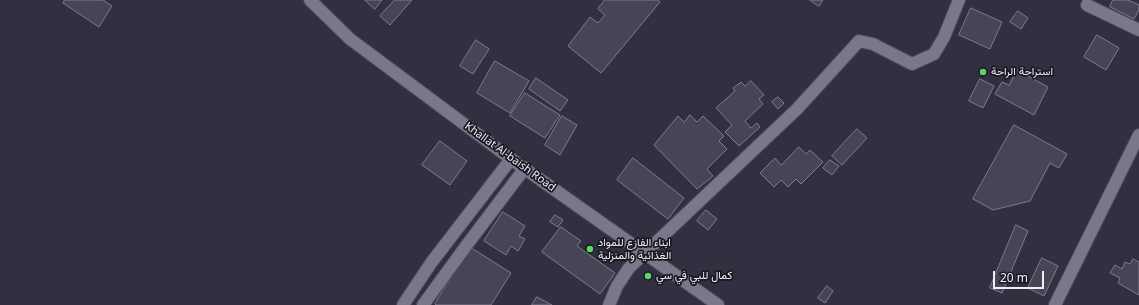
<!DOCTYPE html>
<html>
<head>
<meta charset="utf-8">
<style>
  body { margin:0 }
  #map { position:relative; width:1139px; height:305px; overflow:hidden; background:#313040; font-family:"Noto Sans",sans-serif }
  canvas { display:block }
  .scale { position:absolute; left:993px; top:271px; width:51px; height:18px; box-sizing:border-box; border:2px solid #eeeef8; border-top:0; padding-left:5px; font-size:12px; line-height:14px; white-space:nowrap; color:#eeeef8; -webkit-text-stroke:3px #1a1921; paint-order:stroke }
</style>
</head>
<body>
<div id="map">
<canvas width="1139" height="305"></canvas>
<div class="scale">20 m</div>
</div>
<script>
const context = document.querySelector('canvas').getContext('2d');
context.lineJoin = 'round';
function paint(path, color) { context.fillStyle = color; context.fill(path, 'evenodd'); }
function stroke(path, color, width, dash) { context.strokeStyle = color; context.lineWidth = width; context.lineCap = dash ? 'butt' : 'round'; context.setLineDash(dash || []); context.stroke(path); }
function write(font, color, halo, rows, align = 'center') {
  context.font = font + ' "Noto Sans",Vazirmatn,sans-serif'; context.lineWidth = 3.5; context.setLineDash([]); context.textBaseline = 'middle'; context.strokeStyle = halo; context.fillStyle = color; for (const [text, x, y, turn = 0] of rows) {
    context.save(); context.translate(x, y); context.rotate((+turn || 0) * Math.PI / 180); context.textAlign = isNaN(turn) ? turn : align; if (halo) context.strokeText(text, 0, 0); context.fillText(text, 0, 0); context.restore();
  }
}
const building = new Path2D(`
  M65 0H103L112 6 99 27 63 3Z
  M365 0H382L375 9Z
  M395 0H412L390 25 380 16Z
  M605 0H658L660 2 601 73 568 46 590 17 598 23 605 15 598 9Z
  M810 0H823L819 6Z
  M1113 0H1128L1139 5V10L1134 19 1110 7Z
  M971 8 1002 22 990 49 959 35Z
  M1018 11 1028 18 1021 29 1010 22Z
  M1097 35 1119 48 1106 70 1084 57Z
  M476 40 489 49 473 74 460 66Z
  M495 61 529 81 510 113 477 93Z
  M1017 70 1048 87 1034 115 995 94 1002 82 1009 85Z
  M536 78 568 100 560 111 529 89Z
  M980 79 994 86 983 108 969 101Z
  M751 81 764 95 759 99 763 104 745 121 751 128 757 123 760 127 739 146 725 132 732 125 716 108 735 91 733 88 741 82 745 86Z
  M525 93 560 115 545 138 510 116Z
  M778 97 784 103 778 109 772 102Z
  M690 115 697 122 703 116 724 136 719 141 727 149 707 169 713 176 697 189 654 145 678 116 684 122Z
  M562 116 577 125 560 155 545 145Z
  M1014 125 1067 154 1059 168 1050 163 1030 201 993 210 973 199Z
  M857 129 867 138 842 165 832 156Z
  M440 141 467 161 450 185 422 165Z
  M799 147 806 154 810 150 823 162 801 184 796 179 788 187 781 180 774 187 760 173 775 158 781 165Z
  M633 158 684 198 668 219 617 180Z
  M830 160 839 166 832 175 823 168Z
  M706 210 717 219 708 230 697 221Z
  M503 212 525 226 519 236 525 239 518 251 511 246 506 255 484 241Z
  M555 215 563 220 558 227 550 222Z
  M1016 225 1028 231 1002 293 990 288Z
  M561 227 581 241 577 246 615 273 600 294 542 252Z
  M470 247 511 273 491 305H436L435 304Z
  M1042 258 1058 266 1044 296 1028 288Z
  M1133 259 1139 262V295L1118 283 1120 278 1110 273 1115 265 1122 269 1125 262 1130 264Z
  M827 286 833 291 825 303 818 298Z
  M537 297 552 305H532Z`);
paint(building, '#454556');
stroke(building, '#7c7c8e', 1);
const street = new Path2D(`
  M1087 5 1139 30
  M403 305 431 263 511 159
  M423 305 466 246 525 168
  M609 305 617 286 629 268 797 109 859 41 873 44 912 64 934 54 944 37 959 0
  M1055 305 1139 135`);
const secondary = new Path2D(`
  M310 0 350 39 511 159 718 305`);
stroke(street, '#4c4b59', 14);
stroke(secondary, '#4c4b59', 14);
stroke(street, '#78788a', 12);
stroke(secondary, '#78788a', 12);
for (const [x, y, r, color] of [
  [983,72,4,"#5ed56c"],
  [590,249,4,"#5ed56c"],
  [648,276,4,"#5ed56c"]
]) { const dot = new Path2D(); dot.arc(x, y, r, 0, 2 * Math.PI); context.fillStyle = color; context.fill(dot); stroke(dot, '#1a1921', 1.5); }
write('11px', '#eeeef8', '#1a1921', [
  ["استراحة الراحة",991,72],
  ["ابناء الفازع للمواد",598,243],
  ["الغذائية والمنزلية",598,256],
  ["كمال للبي في سي",656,276]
], 'left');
write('11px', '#eeeef8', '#1a1921', [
  ["Khallat Al-baish Road",510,157,36]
]);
</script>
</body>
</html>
